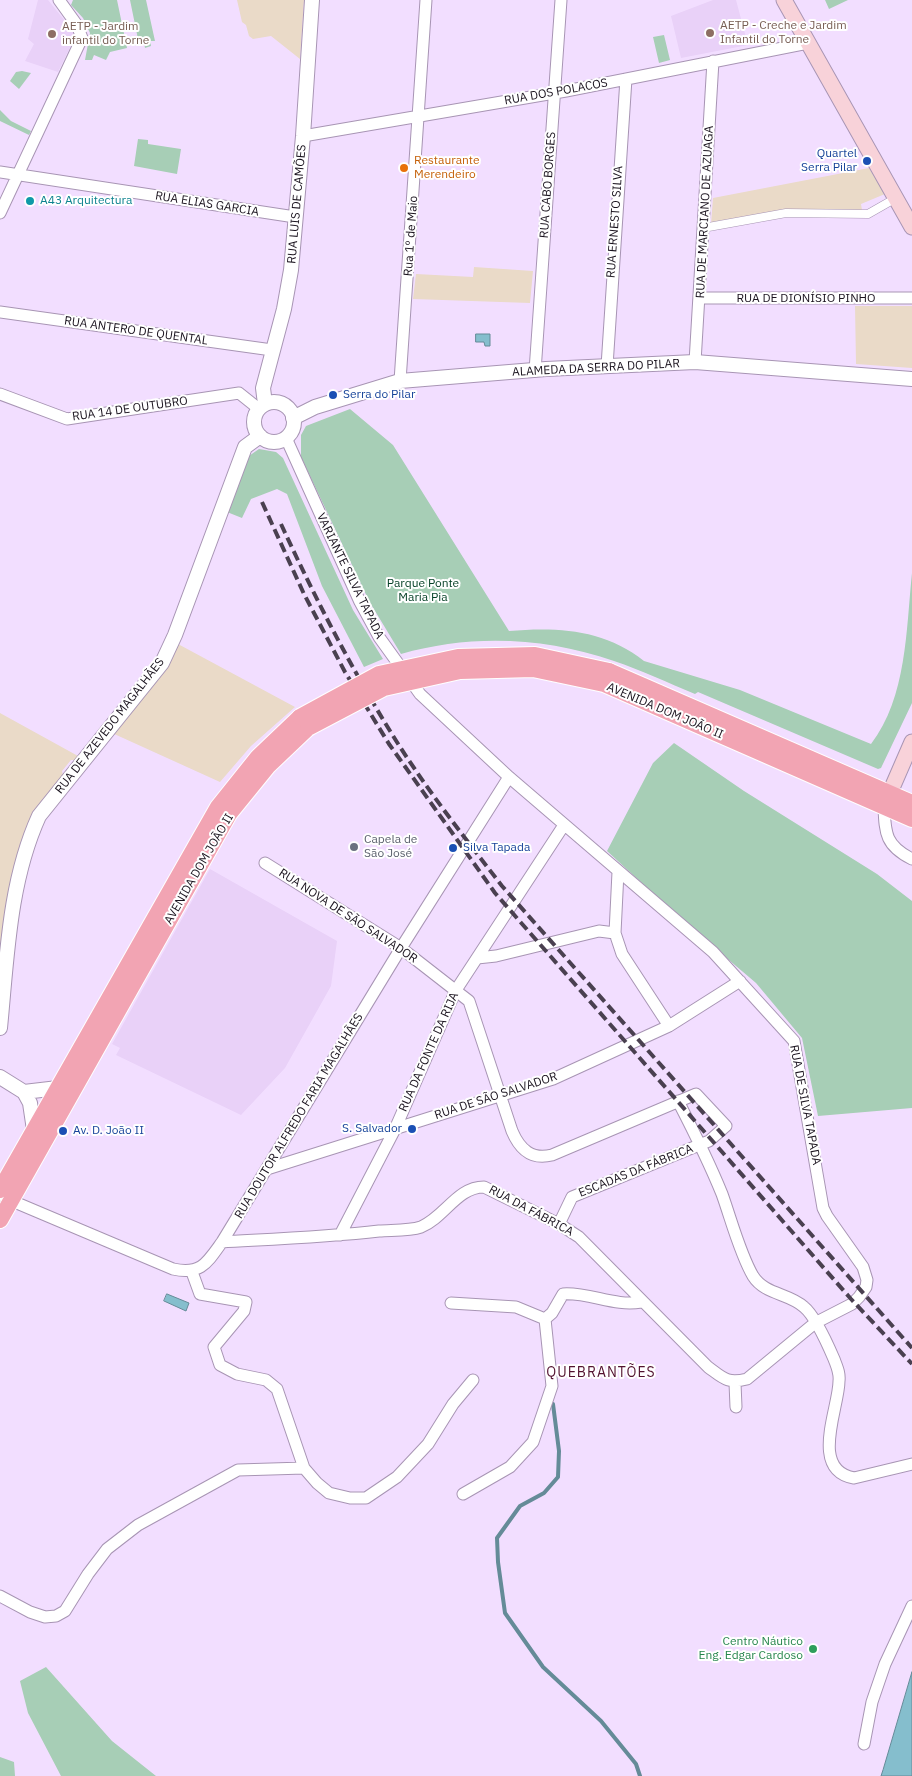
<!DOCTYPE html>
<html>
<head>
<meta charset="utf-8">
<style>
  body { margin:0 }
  canvas { display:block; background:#f2deff }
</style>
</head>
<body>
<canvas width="912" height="1776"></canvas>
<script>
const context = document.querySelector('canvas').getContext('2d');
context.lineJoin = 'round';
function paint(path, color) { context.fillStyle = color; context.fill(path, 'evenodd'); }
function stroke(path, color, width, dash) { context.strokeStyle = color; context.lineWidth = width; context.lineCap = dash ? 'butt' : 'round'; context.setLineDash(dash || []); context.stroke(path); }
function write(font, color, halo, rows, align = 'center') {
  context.font = font + ' "IBM Plex Sans",sans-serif'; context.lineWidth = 4; context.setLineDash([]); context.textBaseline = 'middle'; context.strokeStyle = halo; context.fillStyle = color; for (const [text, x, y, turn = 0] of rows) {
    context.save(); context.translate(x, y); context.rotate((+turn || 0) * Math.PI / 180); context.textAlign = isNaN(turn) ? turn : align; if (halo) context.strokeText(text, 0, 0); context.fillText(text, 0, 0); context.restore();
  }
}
paint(new Path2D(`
  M38 0H48L74 32 75 37 58 72 25 61 34 44 28 39Z
  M713 0H736L748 45 681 58 671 16Z
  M210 869 337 941 331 986 285 1068 241 1115 116 1055 120 1048 112 1044Z`), '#e9d1f8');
paint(new Path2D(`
  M237 0H304L300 59 271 36 253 39 249 36 246 25 242 22Z
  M869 168 885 194 861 204 862 210H785L711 224 713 198Z
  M474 267 533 271 530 303 413 299 416 274 473 277Z
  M912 306V368L856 364 855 306Z
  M178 644 295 707 251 746 220 782 112 733 160 676Z
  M0 713 78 756 75 760H71L62 771 63 775 36 812 25 831 13 874 4 919 0 959Z`), '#eadac8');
paint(new Path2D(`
  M73 0H117L127 48 110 52 106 60 94 55 92 60H85L90 33 83 18 71 5Z
  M130 0H146L155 41H150L151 46 145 48 144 42 139 44Z
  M825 0H848L829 9Z
  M664 35 670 60 659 63 653 37Z
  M22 71 31 73 19 89 10 81 16 72Z
  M0 110 11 121 31 131 29 135 0 121Z
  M138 139 148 140V144L181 149 177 174 134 166Z
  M350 409 393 445 509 631C557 627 604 629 644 661L740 690 871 744C907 697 906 630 912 573V703L881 768 878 769 698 692 695 694C668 683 641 670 614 661 544 637 471 634 401 654L369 601 301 457V435L306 426Z
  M259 449 276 452 283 458 353 610 383 659 364 667 322 586 287 494 277 489 251 499 242 518 227 512 246 458Z
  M674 743 744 791 877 874 912 901V1108L818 1116 802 1038 756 983 683 921 607 851 653 763Z
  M46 1667 112 1741 156 1776H61L28 1713 20 1681Z
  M0 1757 14 1762 15 1776H0Z`), '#a7ceb6');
const water = new Path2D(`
  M476 334H490V346H485L484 342H476Z
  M167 1294 189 1303 186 1311 164 1301Z
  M912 1672V1776H881L883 1770Z`);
paint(water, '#85becd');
stroke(water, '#658b98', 1);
stroke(new Path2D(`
  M553 1404 559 1451 558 1477 544 1493 520 1506 497 1538 498 1562 505 1613 543 1667 601 1721 636 1764 640 1776`), '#658b98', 4);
const pedestrian = new Path2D(`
  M703 228 786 213 868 214 896 198`);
const minor = new Path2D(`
  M303 136 566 91 808 43
  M0 172 295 217
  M0 213 82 38 77 25 59 0
  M700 298H912
  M0 312 272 350
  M695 362 713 61
  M607 366 626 79
  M535 371 561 0
  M400 381 426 0
  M0 394 67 419 239 393 259 409
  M884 807C885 834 886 846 912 859
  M265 863 401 948 469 1001 512 1131C520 1150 532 1160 552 1155L696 1094 726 1126 709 1141 572 1197 559 1224
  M618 872 615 933 622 954 669 1026
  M477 958 496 956 599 931 615 933
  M678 1101C694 1132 709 1162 722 1194 731 1219 740 1254 753 1276 765 1295 789 1293 804 1307 815 1316 828 1345 834 1359 837 1367 840 1373 839 1381 839 1408 809 1470 854 1478L912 1464
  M267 1169 553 1079 669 1026 740 981
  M5 1198 173 1269C201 1275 207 1263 222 1242L401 948 509 777
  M340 1235 395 1129 456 990 564 825
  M222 1242C275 1239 327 1237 379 1231 392 1230 409 1231 421 1227 445 1217 457 1187 484 1187L559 1224 579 1237 708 1367C723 1378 727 1384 747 1379L815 1323 852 1304 859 1297 866 1287 867 1280 863 1267 827 1216 823 1208 794 1041 713 952 509 777 420 694 379 637 360 602 286 438
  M192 1272 200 1294 246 1302 244 1311 214 1347 220 1365 237 1374 266 1380 277 1389 304 1468
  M451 1303 516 1307 545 1319
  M545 1319 552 1313 563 1294C589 1292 615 1307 641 1302
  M735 1383 736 1407
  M463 1494 510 1467 533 1442 552 1386 545 1319
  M0 1596 30 1612 45 1617 56 1616 65 1611 88 1574 107 1549 138 1525 238 1470 304 1468 317 1483 329 1493 350 1498H366L397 1477 428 1444 453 1404 473 1380
  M864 1744 872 1702 885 1664 912 1606`);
const tertiary = new Path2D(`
  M254 422a20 20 0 1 1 40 0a20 20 0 1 1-40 0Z
  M265 404 263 388 284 309 291 270 303 136 312 0
  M293 418 315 407 400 381 546 369 695 362 912 379
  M0 1028C7 957 9 882 39 816L162 663 175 635 245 447 260 436
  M0 1077 24 1092 30 1103 34 1130
  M24 1092 58 1088`);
const secondary = new Path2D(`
  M784 0 912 227
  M885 804 912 742`);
const primary = new Path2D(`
  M609 671 912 803
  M604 684 912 819
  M0 1190 218 807 258 757 300 717
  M0 1220 229 814 268 766 308 728`);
stroke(pedestrian, '#a895b4', 9);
stroke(minor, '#a895b4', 13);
stroke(tertiary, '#a895b4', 16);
stroke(secondary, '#a895b4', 17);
stroke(primary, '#fff', 18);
stroke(pedestrian, '#fff', 8);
stroke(minor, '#fff', 11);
stroke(tertiary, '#fff', 14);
stroke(secondary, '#f8d2d9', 15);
stroke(primary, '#f2a4b3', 16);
stroke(new Path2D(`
  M262 502 304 594 345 672 389 744 495 893 851 1299 912 1364
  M281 524C315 598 352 670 395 739 427 790 465 838 502 886L912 1348`), '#4a4050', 4, [10, 5]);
const primaryBridge = new Path2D(`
  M300 717 379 674 458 657 535 655 609 671
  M308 728 384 688 460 671 533 669 604 684`);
stroke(primaryBridge, '#fff', 18, []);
stroke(primaryBridge, '#f2a4b3', 16);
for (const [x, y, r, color] of [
  [710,33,5,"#8d6e63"],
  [52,34,5,"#8d6e63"],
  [867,161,5,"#1a4fb4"],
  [404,168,5,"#e8710a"],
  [30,201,5,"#0f9aa8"],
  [333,395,5,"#1a4fb4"],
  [354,847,5,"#6b7280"],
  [453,848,5,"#1a4fb4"],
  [412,1129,5,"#1a4fb4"],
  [63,1131,5,"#1a4fb4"],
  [813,1649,5,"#2e9e5b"]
]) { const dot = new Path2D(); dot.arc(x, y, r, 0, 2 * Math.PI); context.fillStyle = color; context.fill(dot); stroke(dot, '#fff', 2); }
write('12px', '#785e54', '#fff', [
  ["AETP - Creche e Jardim",720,26],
  ["Infantil do Torne",720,40],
  ["AETP - Jardim",62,27],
  ["infantil do Torne",62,41]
], 'left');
write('12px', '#1a131e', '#fff', [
  ["RUA DOS POLACOS",556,92,-10],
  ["RUA CABO BORGES",548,185,-86],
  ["RUA ELIAS GARCIA",207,204,9],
  ["RUA LUIS DE CAMÕES",297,204,-85],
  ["RUA DE MARCIANO DE AZUAGA",705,212,-87],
  ["RUA ERNESTO SILVA",615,222,-86],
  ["Rua 1º de Maio",411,236,-86],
  ["RUA DE DIONÍSIO PINHO",806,299],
  ["RUA ANTERO DE QUENTAL",136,331,8],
  ["ALAMEDA DA SERRA DO PILAR",596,368,-3],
  ["RUA 14 DE OUTUBRO",130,409,-8],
  ["VARIANTE SILVA TAPADA",350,576,64],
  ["AVENIDA DOM JOÃO II",665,711,23],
  ["RUA DE AZEVEDO MAGALHÃES",110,726,-52],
  ["AVENIDA DOM JOÃO II",199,869,-60],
  ["RUA NOVA DE SÃO SALVADOR",348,916,33],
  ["RUA DA FONTE DA RIJA",429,1052,-66],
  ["RUA DE SÃO SALVADOR",496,1096,-18],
  ["RUA DE SILVA TAPADA",805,1105,79],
  ["RUA DOUTOR ALFREDO FARIA MAGALHÃES",299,1116,-59],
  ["ESCADAS DA FÁBRICA",636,1171,-22],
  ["RUA DA FÁBRICA",531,1211,28]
]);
write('12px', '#164399', '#fff', [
  ["Quartel",857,154,"right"],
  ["Serra Pilar",857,168,"right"],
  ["Serra do Pilar",343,395],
  ["Silva Tapada",463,848],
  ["S. Salvador",402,1129,"right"],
  ["Av. D. João II",73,1131]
], 'left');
write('12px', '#c56008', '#fff', [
  ["Restaurante",414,161],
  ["Merendeiro",414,175]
], 'left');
write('12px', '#0d838f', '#fff', [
  ["A43 Arquitectura",40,201]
], 'left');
write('12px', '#064127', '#fff', [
  ["Parque Ponte",423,584],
  ["Maria Pia",423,598]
]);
write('12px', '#5b616d', '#fff', [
  ["Capela de",364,840],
  ["São José",364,854]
], 'left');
write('12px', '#27864d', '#fff', [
  ["Centro Náutico",803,1642],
  ["Eng. Edgar Cardoso",803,1656]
], 'right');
context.letterSpacing = '1px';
write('14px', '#531230', '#fff', [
  ["QUEBRANTÕES",601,1373]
]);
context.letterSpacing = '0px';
</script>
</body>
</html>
